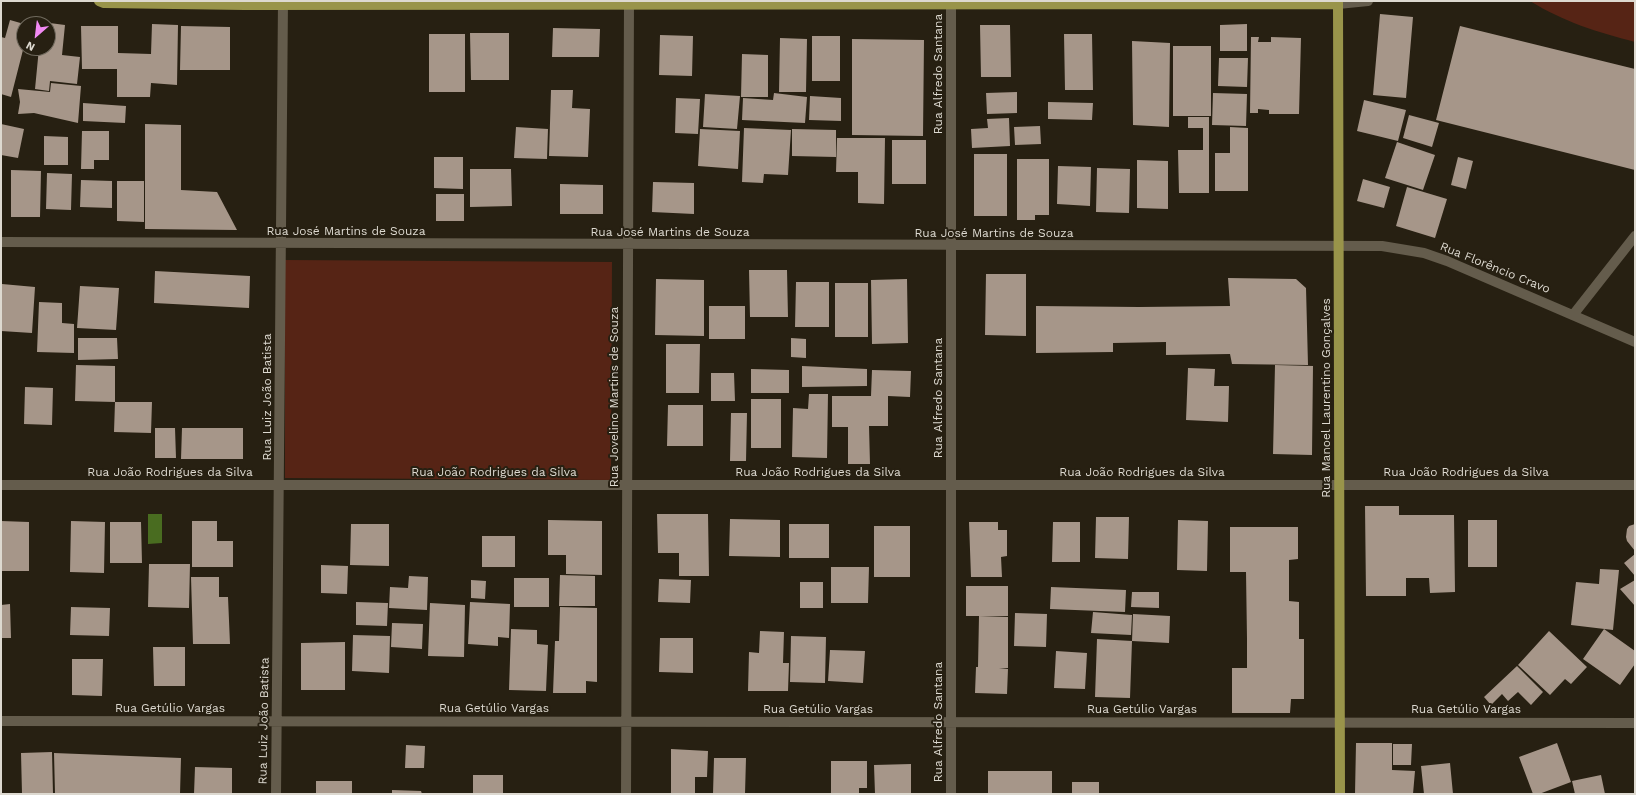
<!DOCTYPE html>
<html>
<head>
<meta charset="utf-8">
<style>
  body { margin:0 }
  #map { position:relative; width:1636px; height:795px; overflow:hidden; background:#272012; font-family:"Work Sans",sans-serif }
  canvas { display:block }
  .frame { position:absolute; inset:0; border:2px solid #ddd9d0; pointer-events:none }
  .north { position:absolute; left:16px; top:16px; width:40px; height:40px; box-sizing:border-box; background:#272012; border:1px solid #706a5e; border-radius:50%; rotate:208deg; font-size:11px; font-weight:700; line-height:16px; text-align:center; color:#ddd9d0 }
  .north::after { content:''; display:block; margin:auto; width:14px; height:18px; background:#f28af3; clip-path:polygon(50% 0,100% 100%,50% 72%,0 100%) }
</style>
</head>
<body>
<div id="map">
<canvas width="1636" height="795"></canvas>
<div class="frame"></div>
<div class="north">N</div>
</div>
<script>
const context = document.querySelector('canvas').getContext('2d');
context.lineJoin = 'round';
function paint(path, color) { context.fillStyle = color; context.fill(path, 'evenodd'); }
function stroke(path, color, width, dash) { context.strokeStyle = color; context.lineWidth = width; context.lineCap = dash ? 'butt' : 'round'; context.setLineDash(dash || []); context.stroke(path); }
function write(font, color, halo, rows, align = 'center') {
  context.font = font + ' "Work Sans",sans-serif'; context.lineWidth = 4; context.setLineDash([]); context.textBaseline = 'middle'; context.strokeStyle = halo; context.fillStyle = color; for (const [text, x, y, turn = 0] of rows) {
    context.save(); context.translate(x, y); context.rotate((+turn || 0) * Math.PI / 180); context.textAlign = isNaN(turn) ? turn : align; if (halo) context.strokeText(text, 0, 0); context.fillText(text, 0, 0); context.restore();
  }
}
paint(new Path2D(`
  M1530 1H1635V42C1597 32 1564 22 1530 1Z
  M285 260 612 262 611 480 285 478Z`), '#562415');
paint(new Path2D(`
  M148 514H162V543L148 544Z`), '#496c20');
paint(new Path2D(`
  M1380 14 1413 17 1406 98 1373 95Z
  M10 20 24 24V46L11 97 1 94V37L5 38Z
  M42 22 65 25 62 55 80 57 77 84 50 81 49 91 35 89 39 48H48V24H42Z
  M152 24 178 25 177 85 151 83 150 97H117V69H82L81 26H118V53L151 54Z
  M1247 24V51H1220V25Z
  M980 25H1010L1011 77H981Z
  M181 26 230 27V70H180Z
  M1460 26 1635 69V170L1436 120Z
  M553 28 600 29 599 57H552Z
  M470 33H509V80H471Z
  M429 34H465V92H429Z
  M1064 34H1092L1093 90H1065Z
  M660 35 693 36 692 76 659 75Z
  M812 36H840V81H812Z
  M1251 37H1259L1258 42H1271V37L1301 38 1299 114H1269V110L1258 109V113H1250Z
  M780 38 807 39 806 92H779Z
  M852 39 924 40 923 136 852 135Z
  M1132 41 1170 43 1169 127 1133 125Z
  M1173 46H1211V116H1173Z
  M742 54 768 55V97H741Z
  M1219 58H1248L1247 87 1218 86Z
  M51 83 81 86 78 123 34 113 18 114 20 102 18 89 50 92Z
  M551 90H573L572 108 590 109 588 157 549 156Z
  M1017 92V113L987 114 986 93Z
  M774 93 807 97 805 123 742 120 743 98 773 100Z
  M1213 93 1247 94 1246 126 1212 125Z
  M705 94 740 96 737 129 703 127Z
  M810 96 841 98V121L809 120Z
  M676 98 700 99 698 134 675 133Z
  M1364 100 1406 110 1398 141 1357 131Z
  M1048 102 1093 103 1092 120 1048 119Z
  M83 103 126 106 125 123 83 121Z
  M1409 115 1439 123 1432 147 1403 138Z
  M1188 117H1209V193H1179L1178 150H1203V128H1188Z
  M1009 118 1010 146 972 148 971 129 988 128 987 119Z
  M1 124 24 129 18 158 1 155Z
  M145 124 181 125V190L217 192 237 230 145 229Z
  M1040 126 1041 144 1015 145 1014 127Z
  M516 127 548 129 547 159 514 158Z
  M1230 127 1248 128V191H1215V153H1230Z
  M744 128 791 130 788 175 764 174 763 183 742 182Z
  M700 129 740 131 738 169 698 166Z
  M792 129 836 130V157L792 156Z
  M82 131H109V160H94V169H81Z
  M44 136 68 137V165H44Z
  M837 138H885L884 204 858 203V172H836Z
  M892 140H926V184H892Z
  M1397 142 1435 155 1423 190 1385 178Z
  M974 154H1007V216H974Z
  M434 157H463V189L434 188Z
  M1458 157 1473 161 1466 189 1451 185Z
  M1017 159H1049V215H1035V220H1017Z
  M1137 160 1168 161V209L1137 208Z
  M1058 166 1091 167 1090 206 1057 204Z
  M1097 168 1130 169 1129 213 1096 212Z
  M470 169H511L512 206 470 207Z
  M11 170 41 171 40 217H11Z
  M47 173 72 174 71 210 46 209Z
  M1363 179 1390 187 1384 208 1357 201Z
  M81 180 112 181V208L80 207Z
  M117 181H144V222L117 221Z
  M653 182 694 183V214L652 212Z
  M560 184 603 185V214H560Z
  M1407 187 1447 199 1435 238 1396 226Z
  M436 194H464V221H436Z
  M749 270H787L788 317H750Z
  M155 271 250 276 249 308 154 303Z
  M986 274H1026V336L985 335Z
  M1228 278 1296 279 1306 288 1308 365 1232 364 1230 354 1166 355V342L1113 343V352L1036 353V306L1139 307 1230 306Z
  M656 279 704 280V336L655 335Z
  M907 279 908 343 872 344 871 280Z
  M796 282H829V327H795Z
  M835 283H868V337H835Z
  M2 284 35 287 32 333 1 331Z
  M80 286 119 288 116 330 77 328Z
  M39 302 62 303V323L74 324V353L37 352Z
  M709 306H745V339H709Z
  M78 338H117L118 359 78 360Z
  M791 338 806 339V358L791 357Z
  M666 344H700L699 393H666Z
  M76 365 115 366V402L75 401Z
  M1275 365 1313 366 1312 455 1273 454Z
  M802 366 867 369V386L802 387Z
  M1188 368 1215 369 1214 386H1229L1228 422 1186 420Z
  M751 369 789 370V393H751Z
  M872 370 911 371 910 397 888 396V426H869L870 464H848V427H832V396H871Z
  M711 373H734L735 401H711Z
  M25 387 53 388 52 425 24 424Z
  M809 394H828L827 458 792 457 793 408 808 409Z
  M751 399H781V448H751Z
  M115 402H152L151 433 114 432Z
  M668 405H703V446H667Z
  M731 413H747L746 461H730Z
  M155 428H175L176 458H155Z
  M182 428H243V459H181Z
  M1365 506H1399V515H1454L1455 592 1430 593 1429 578H1406V596H1366Z
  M657 514H708L709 576H679V553H658Z
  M1096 517H1129L1128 559 1095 558Z
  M730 519 780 520V557L729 556Z
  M548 520 602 521V575L566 574V555H548Z
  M1178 520 1208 521 1207 571 1177 570Z
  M1468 520H1497V567H1468Z
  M1 521 29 522V571H1Z
  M71 521 105 522 104 573 70 572Z
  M192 521H217V541H233V567H192Z
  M110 522H141L142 563H110Z
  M969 522H998V530H1007V556L1001 557 1002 577H971Z
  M1053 522H1080V562H1052Z
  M351 524H389V566L350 565Z
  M789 524H829V558H789Z
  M1635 524V551L1627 541 1626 537 1627 529 1629 526Z
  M874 526H910V577H874Z
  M1230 527H1298V559L1289 560V601L1299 602V639H1304V699H1291L1290 713H1232V668H1247V639L1246 572H1230Z
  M482 536H515V567H482Z
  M1635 554V576L1624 563Z
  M149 564H190L189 608 148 607Z
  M321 565 348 566 347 594 321 593Z
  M831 567H869L868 603H831Z
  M1600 569 1619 570 1613 630 1571 625 1576 582 1599 584Z
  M560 575 595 576V606H559Z
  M409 576 428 577 427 610 389 608 390 587 408 588Z
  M191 577H219V597H228L230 644H193Z
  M514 578H549V607H514Z
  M659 579 691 580 690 603 658 602Z
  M471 580 486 581 485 599 471 598Z
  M1635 580V606L1620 589Z
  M800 582H823V608H800Z
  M966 586H1008V616H966Z
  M1051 587 1126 590 1125 612 1050 609Z
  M1132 592H1159V608L1131 607Z
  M356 602 388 603 387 626 356 625Z
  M470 602 510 604 509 638 498 637V646L468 644Z
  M430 603 465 605 464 657 428 656Z
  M10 604 11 638H1V605Z
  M71 607 110 608 109 636 70 635Z
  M560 607 597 608V682L586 681V693H553L555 641H559Z
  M1093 612 1132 615 1131 635 1091 633Z
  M1015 613 1047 614 1046 647 1014 646Z
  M1133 614 1170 616 1169 643 1132 641Z
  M979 616 1008 617V668H999L1008 669 1007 694 975 693 976 667H978Z
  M392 623 423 624 422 649 391 647Z
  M511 629 537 630V644L548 645 546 691 509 690Z
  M1604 629 1635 651V664L1620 685 1583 659Z
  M760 631 784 632 783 663H789L788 691H748L749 652 759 653Z
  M1549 631 1587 667 1571 684 1565 679 1550 695 1518 665Z
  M353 635 390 636 389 673 352 671Z
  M791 636 826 637 825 683 790 682Z
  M660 638H693V673L659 672Z
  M1097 639 1132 641 1130 698 1095 697Z
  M345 642V690H301V643Z
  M153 647H185V686H154Z
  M830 650 865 651 863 683 828 681Z
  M1056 651 1087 653 1085 689 1054 688Z
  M72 659H103L102 696 72 695Z
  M1517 666 1543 692 1531 705 1518 692 1508 701 1502 694 1491 705 1484 697Z
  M1356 743H1392V770L1415 771 1413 794H1355Z
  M1557 743 1571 782 1539 794H1533L1519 757Z
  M1393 744H1412L1411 765H1393Z
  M406 745 425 746 424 768H405Z
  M671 749 708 751 707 777H695V794H671Z
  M52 752 53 794H22L21 753Z
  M54 753 181 758 180 794H55Z
  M714 758H746L745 794H713Z
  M831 761H867V788H859V794H831Z
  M1450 763 1453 794H1424L1421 766Z
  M911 764V794H875L874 765Z
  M195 767 232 768V794H194Z
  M988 771H1052V794H988Z
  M473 775H503V794H473Z
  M1601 775 1605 794H1575L1572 781Z
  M316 781H352V794H316Z
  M1072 782H1099V794H1072Z
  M392 790 421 791 422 794H392Z`), '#a69689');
stroke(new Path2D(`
  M951 1V794
  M1338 4 1368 1
  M1 242 1382 246 1424 253 1447 261 1635 342
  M1573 315 1635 236
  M1 485H1635
  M1 721 1635 723
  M276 794 283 1
  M626 794 629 1`), '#645c4c', 10);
stroke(new Path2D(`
  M99 1 104 3 245 5 1338 4
  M1338 1 1340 794`), '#99944a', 10);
write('12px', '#ddd9d0', '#272012', [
  ["Rua Alfredo Santana",938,74,-90],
  ["Rua José Martins de Souza",346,231],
  ["Rua José Martins de Souza",670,232],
  ["Rua José Martins de Souza",994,233],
  ["Rua Florêncio Cravo",1495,268,22],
  ["Rua Luiz João Batista",267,397,-90],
  ["Rua Jovelino Martins de Souza",614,397,-90],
  ["Rua Alfredo Santana",938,398,-90],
  ["Rua Manoel Laurentino Gonçalves",1326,398,-90],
  ["Rua João Rodrigues da Silva",170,472],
  ["Rua João Rodrigues da Silva",494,472],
  ["Rua João Rodrigues da Silva",818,472],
  ["Rua João Rodrigues da Silva",1142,472],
  ["Rua João Rodrigues da Silva",1466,472],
  ["Rua Getúlio Vargas",170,708],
  ["Rua Getúlio Vargas",494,708],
  ["Rua Getúlio Vargas",818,709],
  ["Rua Getúlio Vargas",1142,709],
  ["Rua Getúlio Vargas",1466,709],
  ["Rua Luiz João Batista",264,721,-89],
  ["Rua Alfredo Santana",938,722,-90]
]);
</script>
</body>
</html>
